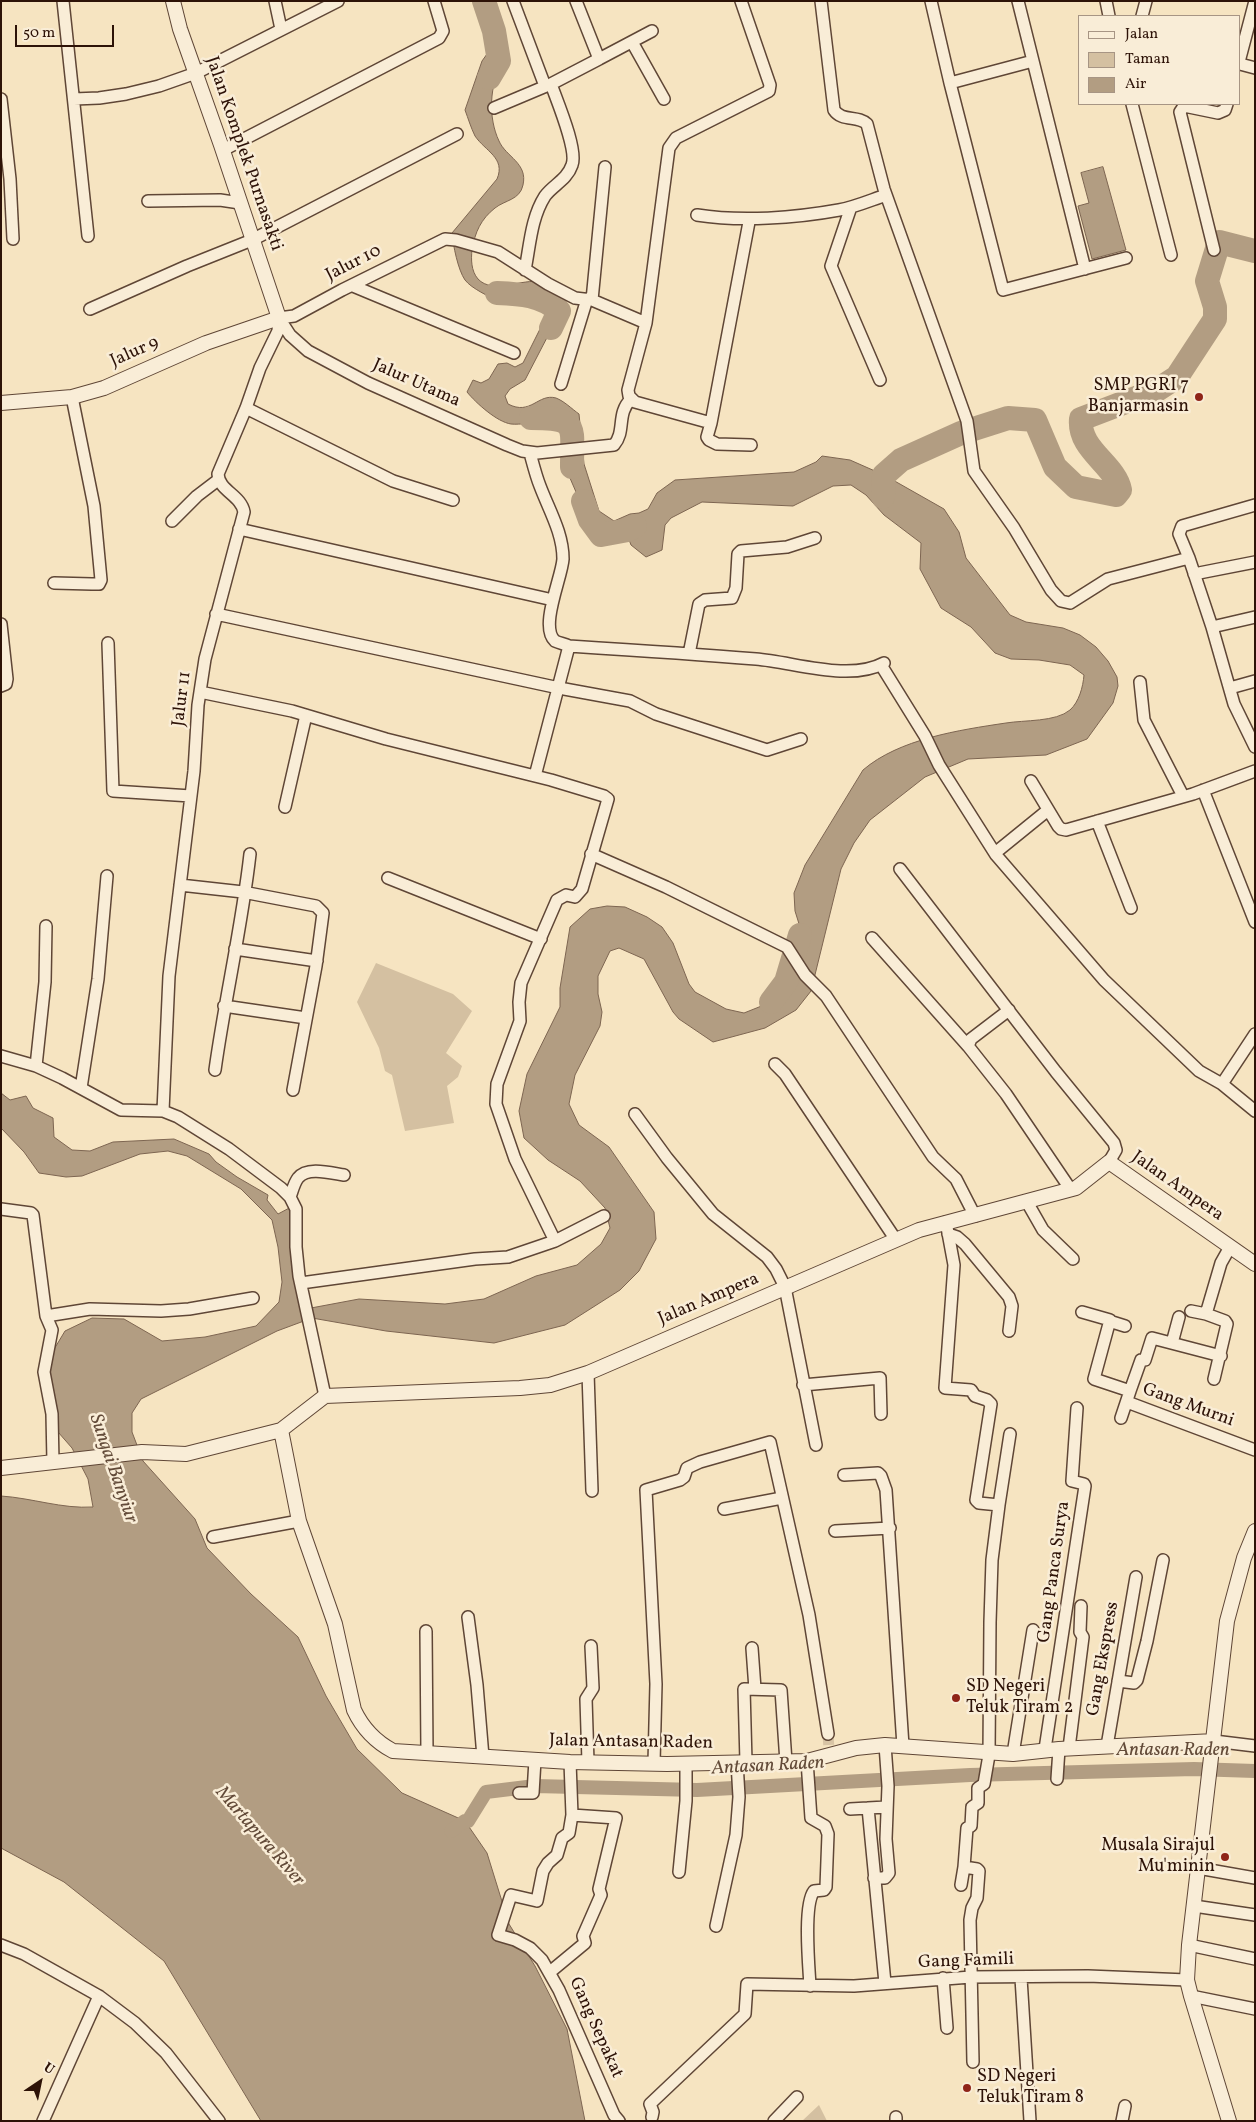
<!DOCTYPE html>
<html>
<head>
<meta charset="utf-8">
<style>
  body { margin:0 }
  #map { position:relative; width:1256px; height:2122px; overflow:hidden; background:#f6e4c1; font-family:Vollkorn,serif }
  canvas { display:block }
  .frame { position:absolute; inset:0; border:2px solid #2d1207; pointer-events:none }
  .legend { position:absolute; left:1078px; top:15px; width:162px; height:90px; box-sizing:border-box; background:#f9edd7; border:1px solid #a79584; margin:0; padding:6px 9px; list-style:none; font-size:15px; color:#2d1207 }
  .legend li { display:flex; align-items:center; gap:10px; height:25px }
  .legend b { width:25px; border:1px solid #a79584 }
  .north { position:absolute; left:15px; top:2057px; width:50px; height:50px; -webkit-text-stroke:4px #f9edd7; paint-order:stroke; rotate:34deg; font-size:14px; font-weight:700; line-height:20px; text-align:center; color:#2d1207 }
  .north::after { content:''; display:block; margin:auto; width:18px; height:22px; background:#2d1207; clip-path:polygon(50% 0,100% 100%,50% 72%,0 100%) }
  .scale { position:absolute; left:15px; top:25px; width:99px; height:22px; box-sizing:border-box; border:2px solid #2d1207; border-top:0; padding-left:6px; font-size:15px; line-height:18px; white-space:nowrap; color:#2d1207; -webkit-text-stroke:4px #f9edd7; paint-order:stroke }
</style>
</head>
<body>
<div id="map">
<canvas width="1256" height="2122"></canvas>
<div class="frame"></div>
<ul class="legend">
<li><b style="height:6px;background:#f9edd7"></b>Jalan</li>
<li><b style="height:14px;background:#d4c0a1"></b>Taman</li>
<li><b style="height:14px;background:#b29d82"></b>Air</li>
</ul>
<div class="north">U</div>
<div class="scale">50 m</div>
</div>
<script>
const context = document.querySelector('canvas').getContext('2d');
context.lineJoin = 'round';
function paint(path, color) { context.fillStyle = color; context.fill(path, 'evenodd'); }
function stroke(path, color, width, dash) { context.strokeStyle = color; context.lineWidth = width; context.lineCap = dash ? 'butt' : 'round'; context.setLineDash(dash || []); context.stroke(path); }
function write(font, color, halo, rows, align = 'center') {
  context.font = font + ' Vollkorn,serif'; context.lineWidth = 5; context.setLineDash([]); context.textBaseline = 'middle'; context.strokeStyle = halo; context.fillStyle = color; for (const [text, x, y, turn = 0] of rows) {
    context.save(); context.translate(x, y); context.rotate((+turn || 0) * Math.PI / 180); context.textAlign = isNaN(turn) ? turn : align; if (halo) context.strokeText(text, 0, 0); context.fillText(text, 0, 0); context.restore();
  }
}
paint(new Path2D(`
  M376 963 453 994 472 1011 446 1053 462 1066 458 1077 447 1086 454 1123 405 1131 392 1075 385 1071 379 1048 357 1002Z
  M819 2105 827 2121H802Z`), '#d4c0a1');
const water = new Path2D(`
  M499 46 503 63C489 84 488 118 499 141 506 157 528 163 523 185 520 200 505 200 495 208 481 219 475 232 472 250 471 259 471 271 478 279 493 295 522 278 541 282 548 284 557 292 564 296L566 301 525 380 510 389 505 396 508 404C531 416 538 393 556 398 564 401 572 409 579 414L584 464 599 511 614 521 630 514 639 513 648 509 657 493 675 480 794 472 816 462 822 456 850 460 884 475 944 509 959 532 966 558 1010 615 1026 622 1063 628 1080 635 1096 647 1108 661 1117 677 1118 686 1113 703 1087 739 1046 755 968 759 925 777 870 820 854 843 841 869 811 991 796 1010 765 1028 713 1042 679 1019 673 1012 644 959 619 948 610 951 598 976V994L602 1012 600 1026 575 1075 569 1104 579 1125 609 1147 654 1212 656 1239 639 1271 620 1290 565 1325 494 1343 386 1331 312 1318 277 1331 141 1399 132 1413V1432L143 1461 195 1519 207 1548 251 1594 298 1637 326 1696 357 1749 402 1793 465 1821 487 1853 509 1924 535 1966 567 2029 585 2121H261L164 1961 64 1882 1 1848V1496C32 1498 62 1509 93 1507L88 1479 72 1448 58 1432 49 1375 50 1356 65 1331 92 1318 124 1319 162 1341 205 1337 256 1326 279 1302 282 1282 278 1247 272 1220 241 1189 187 1156 168 1151 140 1154 82 1176 66 1177 39 1173 24 1152 1 1128V1093L10 1100 26 1096 33 1108 53 1118 54 1137 72 1150 90 1151 113 1142 174 1139 209 1154 216 1162 237 1177 268 1195 267 1200 278 1214 293 1206 299 1301 311 1308 359 1299 445 1304 484 1299 536 1276 577 1265 601 1244 610 1228 605 1208 580 1181 548 1160 524 1138 519 1111 527 1074 560 1007V988L570 927 590 909 607 906 625 907 647 917 662 927 673 943 689 984 695 992 726 1009 744 1013 769 1003 781 989 794 966 800 927 795 911 794 893 805 865 863 770C899 739 959 730 1006 723 1024 720 1056 722 1070 710 1079 702 1083 687 1084 675L1070 665 1039 660 1011 659 995 653 971 627 941 608 920 569 921 543 884 515 866 495 851 485 833 486 793 506 702 502 671 518 665 525 662 550 646 557 631 545 628 537 602 534 589 522 560 455 561 447 573 434 572 425C554 413 531 426 511 424 497 422 476 403 467 392L473 380 481 383 489 379 498 364 507 363 515 367 523 363 550 309 549 301C532 289 518 297 499 302 489 296 472 289 465 280 458 270 453 245 452 233L497 179C506 158 485 151 475 136 471 128 468 118 465 110L482 61 487 54Z
  M1103 167 1126 250 1092 259 1078 206 1089 203 1081 173Z`);
paint(water, '#b29d82');
stroke(water, '#7d6551', 1);
stroke(new Path2D(`
  M451 1831 465 1821H468L486 1792 535 1786 697 1790 970 1775 1194 1769 1255 1771`), '#b29d82', 14);
stroke(new Path2D(`
  M484 1 494 31 499 61 489 78
  M497 293C521 294 541 295 559 311L551 328
  M531 418C579 418 572 425 572 467
  M883 497 884 475 901 460 961 433 1008 418 1035 420 1055 467 1076 487 1116 495 1120 490C1115 464 1078 450 1081 419L1157 390 1177 377 1215 319V307L1207 281 1219 242 1255 251
  M583 501 590 520 601 535 628 530 635 526
  M771 1002 786 982 800 935`), '#b29d82', 24);
stroke(new Path2D(`
  M828 1734 829 1750`), '#d8c4a5', 11, [11, 5.5]);
const minor = new Path2D(`
  M63 1 88 236
  M275 1 281 29
  M513 1 545 86
  M741 1 770 85 769 91 676 138 669 148 646 323 628 390 629 396 635 402 711 423 749 222
  M821 1 834 110C842 122 858 115 867 124L884 189 967 421 974 471 1014 528 1051 590 1061 601 1070 603 1108 579 1189 558
  M931 1 950 83 1003 290 1126 258
  M1018 1 1085 269
  M1106 1 1109 16
  M1142 16 1146 1
  M632 42 664 99
  M1240 58 1255 1
  M599 59 652 31
  M1240 64 1255 68
  M950 83 1033 61
  M1 99 10 179 13 239
  M74 99 99 98 126 94 159 86 196 73 338 1
  M1132 104 1171 255
  M494 108 551 84 599 59 576 1
  M223 150 439 38 443 31 434 1
  M148 201 220 200 240 203
  M851 207 831 266 880 380
  M697 215C741 222 795 218 839 210 855 207 871 200 886 195
  M1214 250 1180 112 1184 106 1218 113 1225 110 1227 104
  M525 270C530 245 531 218 545 196 553 185 567 180 572 165 578 150 557 101 551 84
  M353 286 514 353
  M592 300 605 167
  M90 309 187 266 252 240 457 134
  M279 318 290 335 308 351 368 383 507 445 522 451 537 453 614 445C626 431 616 414 631 399
  M279 318 294 316 342 290 445 239 456 240 498 252 548 284 575 298 592 300 646 323
  M561 384 587 299
  M246 408 393 481 453 500
  M711 423 707 437 709 440 717 444 751 445
  M530 453C533 464 536 476 540 486 549 510 563 533 563 559 562 577 539 627 555 641 559 643 565 644 569 646 632 650 694 654 756 659 794 662 849 682 884 663
  M1255 505 1182 526 1179 534 1189 558 1212 627 1234 704 1255 747
  M172 521 197 496 218 480
  M239 529 553 600
  M1194 574 1255 562
  M54 583 92 584H99L101 580 94 506 72 397
  M216 614 559 688 630 701 656 714 767 750 801 739
  M1 624 7 679 6 684 1 686
  M1212 627 1255 617
  M108 643 113 791 191 796
  M689 654 699 604 705 600 732 598 736 588 738 554 741 551 787 547 815 538
  M881 665 925 736 939 765 996 855 1104 980 1199 1071 1222 1084 1255 1111
  M1140 682 1144 720 1183 796
  M1230 688 1255 681
  M200 692 292 711 386 739 551 780 604 796 608 799 582 889 575 897 566 895 557 900 521 983 519 1002 520 1021 497 1084 496 1104 515 1159 555 1241 604 1216
  M535 776 569 646
  M1031 781 1058 826 1061 829 1066 830 1193 794 1255 771
  M1203 790 1255 922
  M285 807 306 715
  M1097 821 1131 908
  M995 853 1048 810
  M591 854 666 887 787 947 805 975 826 996 933 1157 956 1179 975 1216
  M900 869 1056 1072 1114 1143 1116 1150 1109 1162
  M388 878 541 939
  M180 885 243 892 316 906 323 913 316 966 293 1090
  M872 938 968 1046
  M235 949 317 961
  M224 1006 306 1018
  M1009 1010 971 1039 968 1046 1006 1094 1071 1190
  M1 1056 36 1066 62 1078 121 1110 163 1111 178 1117 229 1149 281 1188 290 1197 296 1209V1247L299 1276 325 1396
  M775 1064 785 1074 896 1240
  M36 1066 45 982 46 926
  M215 1070C225 998 242 926 250 854
  M1222 1084 1255 1034
  M81 1088 98 979 107 876
  M163 1111 169 976 194 771 198 705 205 659 244 512C241 495 219 491 218 474L246 408 260 368 278 331 279 318
  M635 1114 667 1158 713 1214 767 1257 776 1269 785 1287 816 1445
  M290 1197C292 1192 294 1183 298 1178 307 1166 331 1173 344 1175
  M1027 1202 1043 1230 1073 1259
  M1 1209 31 1213 33 1215 46 1316 90 1309 161 1311 189 1309 253 1298
  M946 1222 954 1265 945 1388 971 1390 975 1396 987 1400 991 1404 976 1500 979 1503 999 1505
  M948 1234 957 1237 965 1244 1009 1297 1012 1306 1009 1331
  M301 1283 475 1259 508 1257 555 1241
  M1191 1311 1206 1314
  M1082 1312 1110 1320 1094 1379 1130 1391 1121 1418
  M46 1316 52 1330 44 1372 52 1414 53 1462
  M1109 1321 1125 1326
  M1172 1343 1179 1317
  M588 1373 592 1491
  M1214 1379 1227 1324 1225 1321 1206 1314 1221 1263 1230 1247
  M803 1385 880 1378 881 1414
  M1130 1391 1141 1360H1145L1152 1338 1221 1356
  M1127 1402 1255 1450
  M844 1475 878 1473 881 1476 886 1490 903 1746
  M724 1509 782 1498
  M835 1531 890 1528
  M213 1537 299 1521
  M468 1617 477 1685 483 1757
  M426 1631 427 1753
  M752 1648 755 1689
  M1118 1681 1134 1683 1137 1680 1147 1641 1163 1560
  M1214 1741 1255 1746
  M1107 1746 1136 1577
  M1069 1748 1083 1637 1080 1632 1081 1606
  M1045 1749 1085 1486 1084 1484 1072 1481 1077 1408
  M1013 1754 1033 1630
  M807 1761 811 1818 825 1826 828 1834 826 1887 824 1890 814 1891C803 1905 809 1967 810 1986
  M570 1762 572 1815
  M588 1762 586 1699 593 1688 591 1646
  M746 1762 744 1689 781 1690 786 1762
  M654 1763 656 1684 646 1490 680 1480 684 1477 687 1468 700 1462 770 1442 809 1615 828 1734
  M1057 1779 1059 1749
  M519 1793H533L535 1760
  M868 1808 885 1983
  M850 1809 886 1807
  M1198 1868 1255 1878
  M679 1872 686 1801V1763
  M874 1878H885L889 1873 886 1839 888 1786 885 1745
  M961 1885 964 1867
  M1194 1906 1255 1915
  M716 1926 736 1835 739 1797 737 1762
  M1 1945 24 1954 99 1996 135 2023 166 2053 219 2121
  M1189 1945 1255 1959
  M550 1972 585 1943 583 1936 601 1895 599 1889 616 1818 572 1815 569 1833 562 1838 557 1855 548 1863 543 1871 537 1901 511 1895 498 1935 515 1940 530 1948 542 1960 559 1990 614 2115 619 2121
  M943 1978 947 2028
  M1021 1978 1030 2121
  M1191 1996 1255 2009
  M973 2062 970 1920 972 1908 977 1898 979 1871 977 1869 964 1867 967 1828 971 1826 972 1807 978 1803V1788L984 1784 989 1755 990 1622 992 1560 999 1505 1010 1434
  M652 2117 653 2112 650 2104 745 2014 747 1984 854 1986 971 1977 1088 1976 1187 1980
  M896 2117V2121
  M43 2121 99 1996
  M774 2121 797 2097
  M1122 2121 1125 2106`);
const tertiary = new Path2D(`
  M1 403 72 397 104 388 206 343 279 318 221 145 180 29 173 1
  M281 1430 299 1521 335 1624 354 1710C362 1727 376 1742 393 1751L570 1762 667 1764 807 1761 856 1748 885 1745 1013 1754 1059 1749 1214 1741
  M1 1468 142 1452 186 1454 281 1430 325 1396 520 1388 550 1385 588 1373 919 1230 1076 1188 1109 1162 1255 1264
  M1229 2121 1191 1996 1187 1980 1189 1945 1227 1621 1244 1558 1255 1531`);
stroke(minor, '#5f4636', 14);
stroke(tertiary, '#5f4636', 16);
stroke(minor, '#f9edd7', 11);
stroke(tertiary, '#f9edd7', 14);
for (const [x, y, r, color] of [
  [1199,397,5,"#8f2418"],
  [956,1698,5,"#8f2418"],
  [1225,1857,5,"#8f2418"],
  [967,2088,5,"#8f2418"]
]) { const dot = new Path2D(); dot.arc(x, y, r, 0, 2 * Math.PI); context.fillStyle = color; context.fill(dot); stroke(dot, '#f9edd7', 2); }
write('18px', '#2d1207', '#f9edd7', [
  ["Jalan Komplek Purnasakti",243,154,71],
  ["Jalur 10",354,264,-27],
  ["Jalur 9",135,353,-24],
  ["Jalur Utama",416,384,24],
  ["Jalur 11",183,699,-83],
  ["Jalan Ampera",1177,1187,35],
  ["Jalan Ampera",709,1300,-23],
  ["Gang Murni",1188,1406,20],
  ["Gang Panca Surya",1055,1572,-82],
  ["Gang Ekspress",1104,1659,-80],
  ["Jalan Antasan Raden",631,1743,1],
  ["Gang Famili",966,1962,-2],
  ["Gang Sepakat",595,2028,66]
]);
write('18px', '#2d1207', '#f9edd7', [
  ["SMP PGRI 7",1189,387],
  ["Banjarmasin",1189,408],
  ["SD Negeri",966,1688,"left"],
  ["Teluk Tiram 2",966,1709,"left"],
  ["Musala Sirajul",1215,1847],
  ["Mu'minin",1215,1868],
  ["SD Negeri",977,2078,"left"],
  ["Teluk Tiram 8",977,2099,"left"]
], 'right');
write('italic 19px', '#624a38', '#f9edd7', [
  ["Sungai Banyiur",112,1469,71],
  ["Antasan Raden",1173,1752],
  ["Antasan Raden",768,1767,-3],
  ["Martapura River",259,1837,49]
]);
</script>
</body>
</html>
